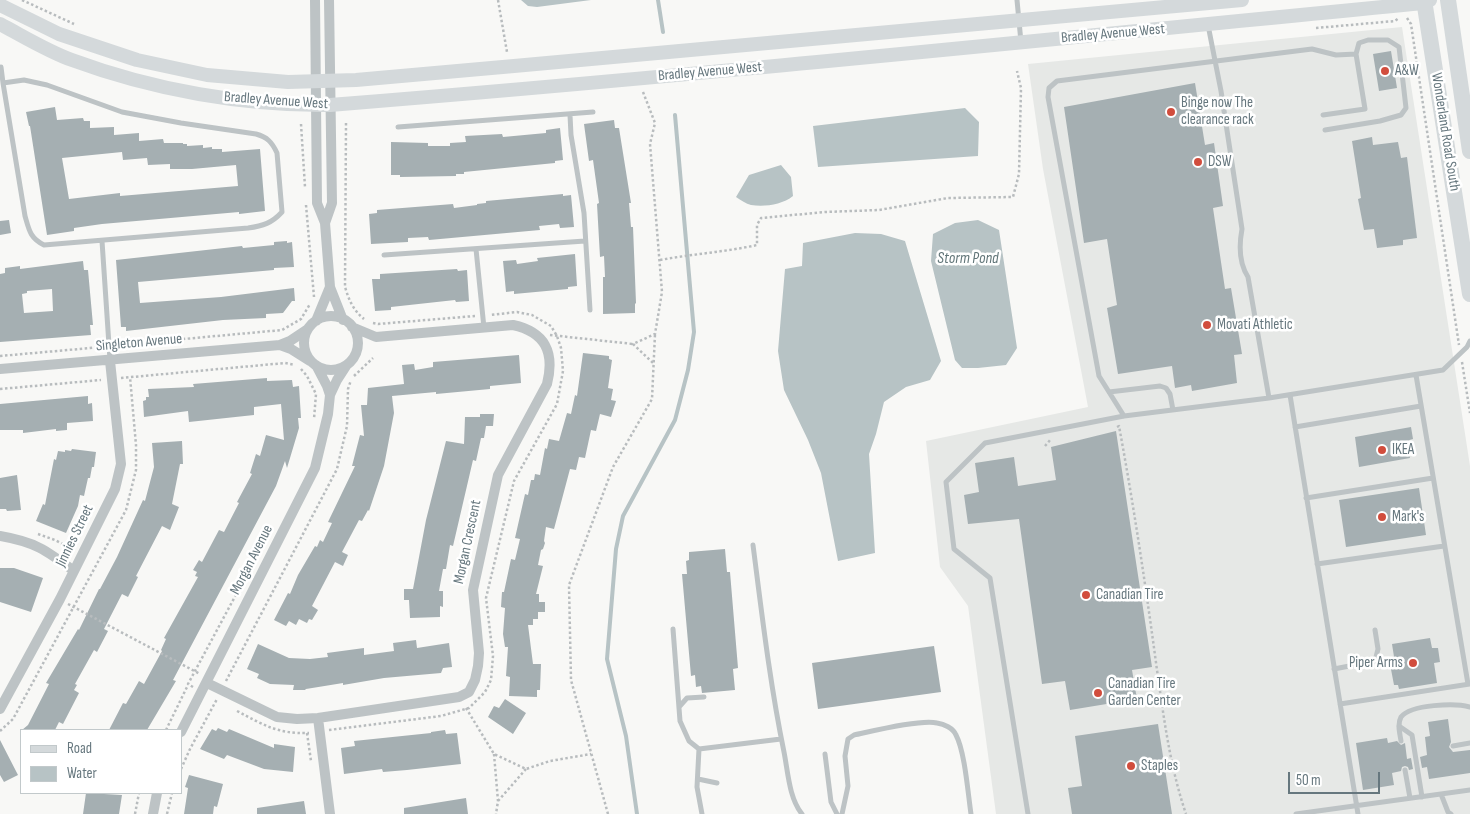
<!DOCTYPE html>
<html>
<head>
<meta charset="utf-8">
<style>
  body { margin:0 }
  #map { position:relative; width:1470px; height:814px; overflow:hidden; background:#f8f8f6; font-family:"Sofia Sans Condensed",sans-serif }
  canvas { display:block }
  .legend { position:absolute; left:20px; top:729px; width:162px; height:65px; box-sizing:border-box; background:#fff; border:1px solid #c2c9cb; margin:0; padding:6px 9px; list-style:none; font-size:15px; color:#66777e }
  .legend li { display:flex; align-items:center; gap:10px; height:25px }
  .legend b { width:25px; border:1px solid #c2c9cb }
  .scale { position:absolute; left:1288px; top:772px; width:92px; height:22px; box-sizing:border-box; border:2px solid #66777e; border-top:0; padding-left:6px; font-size:15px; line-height:18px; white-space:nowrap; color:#66777e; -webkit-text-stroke:4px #fff; paint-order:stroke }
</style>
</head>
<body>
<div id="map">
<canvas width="1470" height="814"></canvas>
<ul class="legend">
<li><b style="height:6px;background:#d4d9db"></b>Road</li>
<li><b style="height:14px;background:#b7c3c5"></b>Water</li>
</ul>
<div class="scale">50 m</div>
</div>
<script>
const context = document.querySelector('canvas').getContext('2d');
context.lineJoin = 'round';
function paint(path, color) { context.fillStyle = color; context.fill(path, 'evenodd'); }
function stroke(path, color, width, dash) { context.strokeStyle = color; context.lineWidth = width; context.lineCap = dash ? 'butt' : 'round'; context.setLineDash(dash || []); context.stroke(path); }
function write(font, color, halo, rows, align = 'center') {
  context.font = font + ' "Sofia Sans Condensed",sans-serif'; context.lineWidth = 5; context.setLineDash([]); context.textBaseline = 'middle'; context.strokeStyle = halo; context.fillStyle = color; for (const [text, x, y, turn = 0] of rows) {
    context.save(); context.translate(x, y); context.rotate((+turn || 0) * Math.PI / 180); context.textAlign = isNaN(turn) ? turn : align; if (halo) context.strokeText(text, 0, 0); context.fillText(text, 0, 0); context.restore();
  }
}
paint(new Path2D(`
  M1402 27 1470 466V814H996L968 606 940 567 926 441 1088 407 1043 169 1028 64Z`), '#e6e8e6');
paint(new Path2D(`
  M521 0H591L537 7 528 6Z
  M965 108 979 122 978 156 818 167 813 126Z
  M781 165 791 177 793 196C782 205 764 207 751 205 746 204 741 200 736 197L749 175Z
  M978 220 999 230 1017 348 1006 365 978 368H962L955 360 931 261 933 234 955 223Z
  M855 233 881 234 905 241 941 361 930 380 906 387 884 402 876 434 869 454 875 553 838 561 821 473 808 440 784 390 778 351 785 269 802 266 803 243Z`), '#b7c3c5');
stroke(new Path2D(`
  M658 0 663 32
  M637 814 626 736 607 659 616 549 623 516 675 420 688 370 694 332 675 115`), '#b7c3c5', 4);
paint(new Path2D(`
  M1391 51 1397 88 1379 91 1373 54Z
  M1195 83 1205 145 1214 143 1223 206 1213 208 1225 289 1231 288 1242 354 1234 355 1237 383 1192 391 1191 385 1175 388 1172 366 1118 374 1107 308 1117 305 1107 239 1084 243 1064 107Z
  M55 107 57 120 83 118 84 121H90V128L114 127V135L139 133V141L163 139 164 143H183V144H187V146L203 145V148L212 147V149H222V152L260 149 265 211 239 214V212L102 224 74 228V231L47 235 30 126H29L26 112ZM122 152 123 160 147 158 148 165 170 164V169H192L236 165 238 186 120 196V193L69 199 62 158Z
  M614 120 615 128H619L631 203H629L631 227H633L636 303 635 304V313L603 314V277H605L604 256 600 257 597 204 599 203 593 160 589 161 584 124Z
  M560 128 563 160 555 161V163L464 172V174H456V176L400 177V175H391V142L428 143V146H450V143L466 142 465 136 502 134 503 137 546 133V130Z
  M1372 137 1373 145 1398 142 1401 158 1407 157 1417 238 1403 240V245L1377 248 1374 229 1364 230 1358 199 1361 198 1352 141Z
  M563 194V196L571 195 574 227 560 228 559 224 539 226 540 230 429 240 428 237 408 238V242L371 244 369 214 377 213V210L453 204 454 208 477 205V204L486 203V201Z
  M9 220 11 233 0 235V221Z
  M287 241V243L292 242 294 267 274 268V270L138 282 140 303 221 297 294 288 295 301H292L283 313 266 314V318L223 320 126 331V327H121L116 260 242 246 243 248 274 245V242Z
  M575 254 577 286 568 287V289L514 294V291L506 292 503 261 516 260 517 264 538 261 537 258Z
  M83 261 84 270H88L93 325H90L91 335 0 342V274L5 273V268L20 266V269ZM52 289 53 311 24 313 22 294 27 293V291Z
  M457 269 458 271 467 270 469 301 456 302 455 300 391 307V310L375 311 372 279H380V274Z
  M583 353 609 356V359L612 360 608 388 613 389 611 400 616 401 611 417 600 414 596 431 591 430 585 458 579 457 576 470 570 469 554 529 546 527 544 541 545 543 543 549 541 550 538 565 543 566 536 594H539V602H545V612H538V619H533V625H528L533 664H541L540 690H537V697L509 696 510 677 506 676 508 647H505L503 634 505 608 501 607 502 592H504L511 559 515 560 520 539 515 538 525 494 528 495 531 480H534L535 474 540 475 545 448 547 449 549 439 559 441 567 413 571 414 575 395 577 396Z
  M519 355 521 383 490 386V389L436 394V392L392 396 394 413 384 466 369 511 368 510 362 521 359 520 342 552 348 555 343 566 335 562 312 606 318 610 312 620 309 619 307 623 299 619 296 625 289 621 286 626 274 620 288 593 290 594 298 575 315 546 317 547 320 540 323 542 332 523 328 522 355 466H352L360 435 364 436 361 405H367L368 388 404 384 402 365 414 364 415 370 433 367V362Z
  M267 378V381L292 380 293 387 299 386 301 418H298L299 428 287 468 285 461 276 486 173 680 176 681 147 730H109L123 703 126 704 139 681 144 684 162 651 161 650 166 639 164 638 198 577 195 576 197 572 193 570 199 560 202 562 219 530 224 532 239 503 237 502 252 474 250 473 256 454 260 456 266 435 284 440 281 404 254 407V415L189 422 188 411 144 417 143 401 146 400V397H149L148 389 194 387 193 384Z
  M88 396V404L92 403 93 421 67 423V430L56 431V429L23 433V430H0V404Z
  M480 414H494L493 426H486L484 438H481L476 461 473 460 453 546 450 545 446 569H443L439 591H443V607L440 606V617L410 618 409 600H404V589H413L426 520 446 441 464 444 465 417H480Z
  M1411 427 1413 439 1406 441 1410 458 1359 467 1355 437Z
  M1116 431 1152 667 1132 670 1137 699 1070 710 1065 681 1042 684 1019 519 968 524 964 495 979 492 975 463 1014 457 1018 486 1056 480 1051 447Z
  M182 441 183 464H180L172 504 179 507 170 530 162 526 136 576 138 577 128 597 122 594 104 629 108 631 97 652 94 650 75 684 77 685 74 690 79 693 63 724 59 722 55 730H22L28 725 49 684 46 683 78 629 79 630 99 589H100L117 557 143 500 145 501 154 467 152 443Z
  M72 449 96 452 94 467H92L90 478H88L84 496 80 495 78 506 66 533 36 521 43 504 45 505 54 459 56 460 58 451 65 452V450L71 451Z
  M17 475 21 510 7 511 6 509H0V478Z
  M1419 488 1426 535 1346 547 1339 500Z
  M725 549 727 572H730L738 668 733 669 735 690 702 693 701 686 696 687 695 675 691 676 682 574H687L686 561 689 560V552Z
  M0 568H14L43 578 31 612 0 602Z
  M1430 638 1432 648H1438L1440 662 1434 663 1437 683 1399 689 1398 685H1394L1390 664 1395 663 1392 644Z
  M416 640 417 648 449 643 452 667 443 668 441 673 384 678 343 685V683L306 689 305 690H293L294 685 270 684 257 678 259 674 247 669 258 644 289 658 310 659 328 657 327 653 364 648V655L394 651 393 643Z
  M934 646 941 692 818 709 812 663Z
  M505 699 526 713 513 734 488 717 494 706 499 708Z
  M1448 719 1451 742 1449 747 1453 752 1470 750V773L1429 779 1427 767 1422 768 1420 757 1427 755 1425 737 1430 736 1428 722Z
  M1158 724 1172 814H1072L1068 788 1082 786 1075 736Z
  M218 728 227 732 229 729 274 748V744L295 747 293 772 264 769 227 755 224 759 200 749 212 729 216 731Z
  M445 730 446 734 457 733 461 764 407 770 383 772 382 769 344 774 341 748 355 746 354 741 431 733V732Z
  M1387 738 1388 743 1397 741 1401 745 1405 743 1407 759 1411 758 1413 769 1409 770 1408 767 1405 766 1402 767 1401 771 1392 773 1394 785 1363 790 1356 743Z
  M0 740 18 775 4 782 0 775Z
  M189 775 223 784 217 807 214 806 213 814H184L188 788 185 787Z
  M86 793 122 795 119 814H83Z
  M466 798 468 814H404V808Z
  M304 801 306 814H257V808Z`), '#a5afb2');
stroke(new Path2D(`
  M22 0 74 24
  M498 0 507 52
  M1407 18 1411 24 1459 345
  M1316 28 1395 21 1399 18
  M643 92 655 123 650 144 662 292 655 334 633 344 653 363
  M346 123 345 287C349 300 353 310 364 319
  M301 124 305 187
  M306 205 314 297
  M660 260C692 254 725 252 757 245V225L761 218 825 212 879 210 948 198 1013 197 1019 174 1021 88 1017 71
  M373 323 378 324 475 316
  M550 335 633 344
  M118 345 282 330 301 319 310 304
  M0 356 102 347
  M1462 362 1470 413
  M301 369 307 376 316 394 314 419
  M354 376 373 358
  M121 378 285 363 295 365
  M0 389 101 380
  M1117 427 1119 426C1134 507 1146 588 1157 670 1164 719 1170 767 1186 814
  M1045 446 1051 439
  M38 534 55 540 72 549
  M68 604 200 674
  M226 681 337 469 347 426 348 389 351 380
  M193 687 188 684 253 563
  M466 708 494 754 526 769 550 761 591 754
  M237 711C264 725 277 734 309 733
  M166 730 188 685
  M329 730 441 716 469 708 485 692 491 680 493 656 486 598 514 481 557 404 563 371 561 348 557 336 551 326 532 315 517 312 490 315
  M0 731 13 719 126 510 136 470V445L130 377
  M307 733 311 761
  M494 754 498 801 496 814
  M181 769 190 749 217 699
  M498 801 526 769
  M135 814 139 793
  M167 814 172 793
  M608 814 571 680 569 585 613 467 652 399 655 334`), '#b8bcbe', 2.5, [2.5, 2.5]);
stroke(new Path2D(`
  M1017 0 1021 42
  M1208 25 1221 91 1242 229C1239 245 1239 263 1248 277L1269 398
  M1 67 3 83 25 216C29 230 30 238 44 245L248 228C263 226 272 223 282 212L277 153C272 142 267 137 256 134L181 123 122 112 47 85 24 80 3 83
  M570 115 571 135 584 213 590 310
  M398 127 593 112
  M1325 130 1380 121 1401 115 1406 108 1399 47 1388 40H1368L1359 43 1356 54
  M102 241 110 360
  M476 249 484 328
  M384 255 585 241
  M1416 375 1468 684
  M1109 392 1160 386 1166 388 1170 394 1173 410
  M1290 395 1358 814
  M1124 416 1099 376 1048 97 1049 88 1057 81 1312 49 1336 55 1356 54 1365 109 1323 115
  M1295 427 1421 406
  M1306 498 1433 478
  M753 545C762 615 770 684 784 752 788 772 789 798 802 814
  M1317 564 1444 546
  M673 629 680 721 689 741 699 749 781 739
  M1334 669 1375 661 1378 649 1375 630
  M1340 704 1470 684
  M679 707 687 698 704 697
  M1399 726 1412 735 1422 797
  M1401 741C1400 734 1397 724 1401 717 1411 704 1456 703 1470 707
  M1453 746 1470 743
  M699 749 697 787 702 814
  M825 754 831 802 837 814
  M1405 770 1410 798
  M698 779 717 783
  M1441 794 1448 812 1451 814
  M842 814 848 786 845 756 848 739 854 735C873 731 921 719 937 723 944 724 953 728 956 735 965 752 968 794 971 814
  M1028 814 990 578 954 549 946 482 985 443 1124 416 1269 398 1443 370 1467 347 1470 341
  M1296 814 1470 790`), '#bdc3c5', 5);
stroke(new Path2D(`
  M315 0 317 203 325 223 330 287 343 320
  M325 223 332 203 329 0
  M304 343a27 27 0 1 1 54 0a27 27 0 1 1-54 0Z
  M316 321 330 287
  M280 345 291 349 310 361
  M316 365 327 386 330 395
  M0 369 280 345 290 341 308 329
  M0 536C35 542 46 550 74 571
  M207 683 277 717 297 719 318 718 459 697 469 692 475 680 478 666 479 653 473 590 498 475 547 384C555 352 545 332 513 325L376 337 352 327
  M0 709 60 599 115 489 121 464 110 361
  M318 718 330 814
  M181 732 315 468 328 414 330 395 337 380 346 366
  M153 814 157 793`), '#bdc3c5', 10);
stroke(new Path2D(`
  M0 5 59 34 137 60 207 75 288 82 356 80 514 66 1242 0
  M0 24C23 36 47 51 72 60 153 90 244 106 330 105 695 76 1060 38 1424 3L1430 0`), '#d4d9db', 14);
stroke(new Path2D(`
  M1424 0 1470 294
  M1448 0 1470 151`), '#d4d9db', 16);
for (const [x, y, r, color] of [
  [1385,71,5,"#d14d3d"],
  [1171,112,5,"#d14d3d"],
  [1198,162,5,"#d14d3d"],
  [1207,325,5,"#d14d3d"],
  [1382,450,5,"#d14d3d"],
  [1382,517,5,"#d14d3d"],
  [1086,595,5,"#d14d3d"],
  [1413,663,5,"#d14d3d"],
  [1098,693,5,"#d14d3d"],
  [1131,766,5,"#d14d3d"]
]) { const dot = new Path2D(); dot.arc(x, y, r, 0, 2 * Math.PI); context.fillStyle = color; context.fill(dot); stroke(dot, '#fff', 2); }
write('15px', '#66777e', '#fff', [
  ["Bradley Avenue West",1113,34,-5],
  ["Bradley Avenue West",710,72,-5],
  ["Bradley Avenue West",276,101,4],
  ["Wonderland Road South",1445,132,81],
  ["Singleton Avenue",139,343,-5],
  ["Jinnies Street",75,536,-64],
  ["Morgan Crescent",468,542,-78],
  ["Morgan Avenue",252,560,-63]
]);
write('15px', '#66777e', '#fff', [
  ["A&W",1395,71],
  ["Binge now The",1181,103],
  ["clearance rack",1181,120],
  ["DSW",1208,162],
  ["Movati Athletic",1217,325],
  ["IKEA",1392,450],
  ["Mark's",1392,517],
  ["Canadian Tire",1096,595],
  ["Piper Arms",1403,663,"right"],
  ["Canadian Tire",1108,684],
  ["Garden Center",1108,701],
  ["Staples",1141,766]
], 'left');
write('italic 16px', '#617578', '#fff', [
  ["Storm Pond",968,259]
]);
</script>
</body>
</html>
